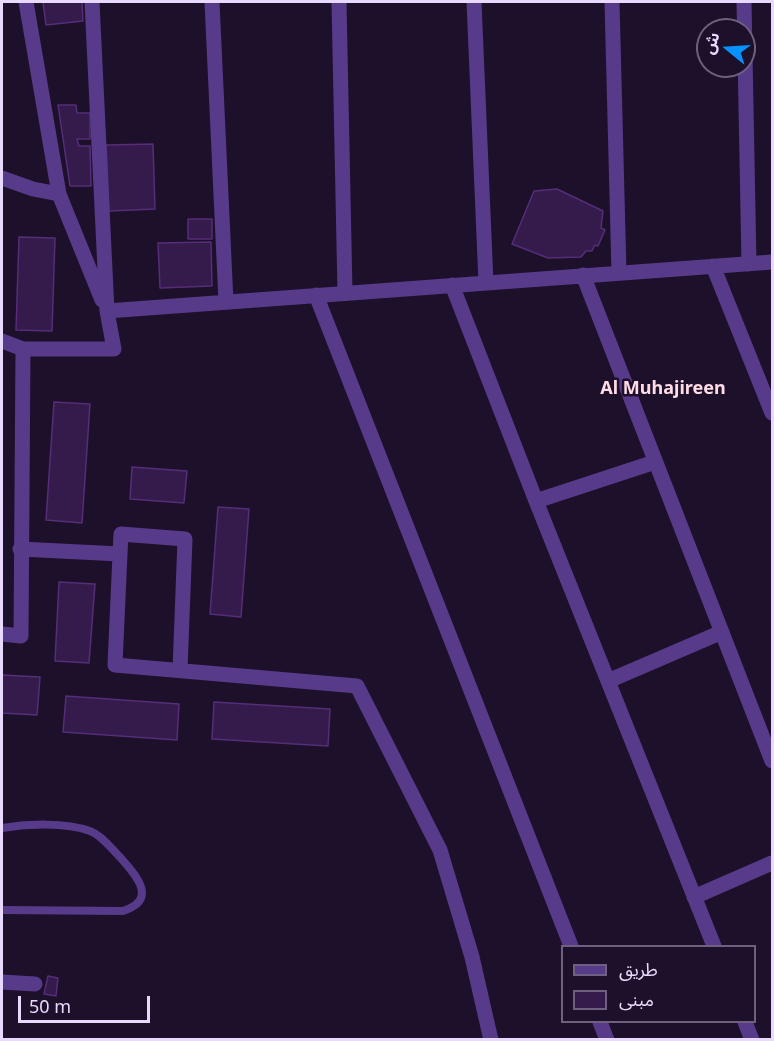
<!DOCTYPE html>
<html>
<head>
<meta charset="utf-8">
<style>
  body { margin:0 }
  #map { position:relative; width:774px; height:1041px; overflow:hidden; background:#1d102a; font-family:"Noto Sans","Noto Sans Arabic",sans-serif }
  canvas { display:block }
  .frame { position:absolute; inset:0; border:3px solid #ead9ff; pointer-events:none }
  .legend { position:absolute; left:561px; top:945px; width:195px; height:78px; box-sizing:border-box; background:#1d102a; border:2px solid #6f607f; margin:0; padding:8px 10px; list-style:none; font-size:18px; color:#ead9ff }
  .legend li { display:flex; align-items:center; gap:12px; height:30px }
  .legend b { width:30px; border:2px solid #6f607f }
  .north { position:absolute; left:696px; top:18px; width:60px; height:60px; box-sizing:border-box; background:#1d102a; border:2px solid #6f607f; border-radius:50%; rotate:288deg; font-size:16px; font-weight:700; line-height:24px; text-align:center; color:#ead9ff }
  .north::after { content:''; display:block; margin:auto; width:21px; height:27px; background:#0592ff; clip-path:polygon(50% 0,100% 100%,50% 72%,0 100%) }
  .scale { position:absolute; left:18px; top:996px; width:132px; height:27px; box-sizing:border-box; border:3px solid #ead9ff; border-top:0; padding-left:8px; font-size:18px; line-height:21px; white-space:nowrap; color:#ead9ff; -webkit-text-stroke:4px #1d102a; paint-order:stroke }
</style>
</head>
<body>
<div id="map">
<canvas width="774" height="1041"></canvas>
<div class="frame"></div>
<ul class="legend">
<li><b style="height:8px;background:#583a8a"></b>طريق</li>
<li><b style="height:16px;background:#351b4c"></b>مبنى</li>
</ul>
<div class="north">ش</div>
<div class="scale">50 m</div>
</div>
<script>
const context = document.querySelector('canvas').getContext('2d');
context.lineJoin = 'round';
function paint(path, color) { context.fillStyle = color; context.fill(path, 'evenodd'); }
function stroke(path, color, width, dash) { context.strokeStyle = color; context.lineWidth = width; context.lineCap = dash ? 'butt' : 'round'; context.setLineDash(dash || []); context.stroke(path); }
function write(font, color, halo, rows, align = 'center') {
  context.font = font + ' "Noto Sans",sans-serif'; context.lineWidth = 5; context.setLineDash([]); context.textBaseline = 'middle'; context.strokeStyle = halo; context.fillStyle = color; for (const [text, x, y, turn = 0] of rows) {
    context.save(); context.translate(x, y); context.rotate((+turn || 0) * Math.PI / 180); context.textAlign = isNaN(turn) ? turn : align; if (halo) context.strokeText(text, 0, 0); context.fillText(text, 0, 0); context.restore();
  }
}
const building = new Path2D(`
  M43 2H82L83 21 46 25Z
  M58 105H76L77 113H90V139H77L79 146H90L91 186H70Z
  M153 144 155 209 109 211 106 145Z
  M557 189 603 211 601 228 605 230 598 246 595 245 592 251H586L581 257 548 258 512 244 534 191Z
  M188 219H212V239H188Z
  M19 237 55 238 52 331 16 330Z
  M211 242 212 286 160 288 158 243Z
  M54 402 90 404 82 523 46 520Z
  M132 467 187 471 184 503 130 499Z
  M218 507 249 509 241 617 210 614Z
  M59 582 95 584 89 663 55 661Z
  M2 675 40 677 37 715 2 713Z
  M66 696 179 704 177 740 63 732Z
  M214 702 330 709 328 746 212 739Z
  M48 976 58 978 56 996 44 994Z`);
paint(building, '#351b4c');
stroke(building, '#552d78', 1.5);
stroke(new Path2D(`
  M2 828C27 824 65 822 90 831 101 835 109 846 118 855 134 873 160 899 123 911L2 910`), '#583a8a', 8);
stroke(new Path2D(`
  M26 2 59 194 102 300
  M212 2 226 302
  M339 2 345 293
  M474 2 486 283
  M612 2 619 273
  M744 2 749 264
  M2 178 33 189 59 194
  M713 266 772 413
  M583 275 772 761
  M452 285 536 501 714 946
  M316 295 571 946
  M107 311 772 262
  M2 341 23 349H114L107 311 92 2
  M536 501 655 462
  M20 549 120 554 115 665 357 686 440 850 472 957 491 1040
  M120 554 121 534 185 539 180 670
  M2 634 21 636 23 349
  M608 681 722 632
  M694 897 772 863
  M2 982 35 984
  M600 1022 607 1040
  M745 1022 752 1040`), '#583a8a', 15);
write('bold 18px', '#ffdbe6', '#1d102a', [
  ["Al Muhajireen",663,389]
]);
</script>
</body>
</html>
